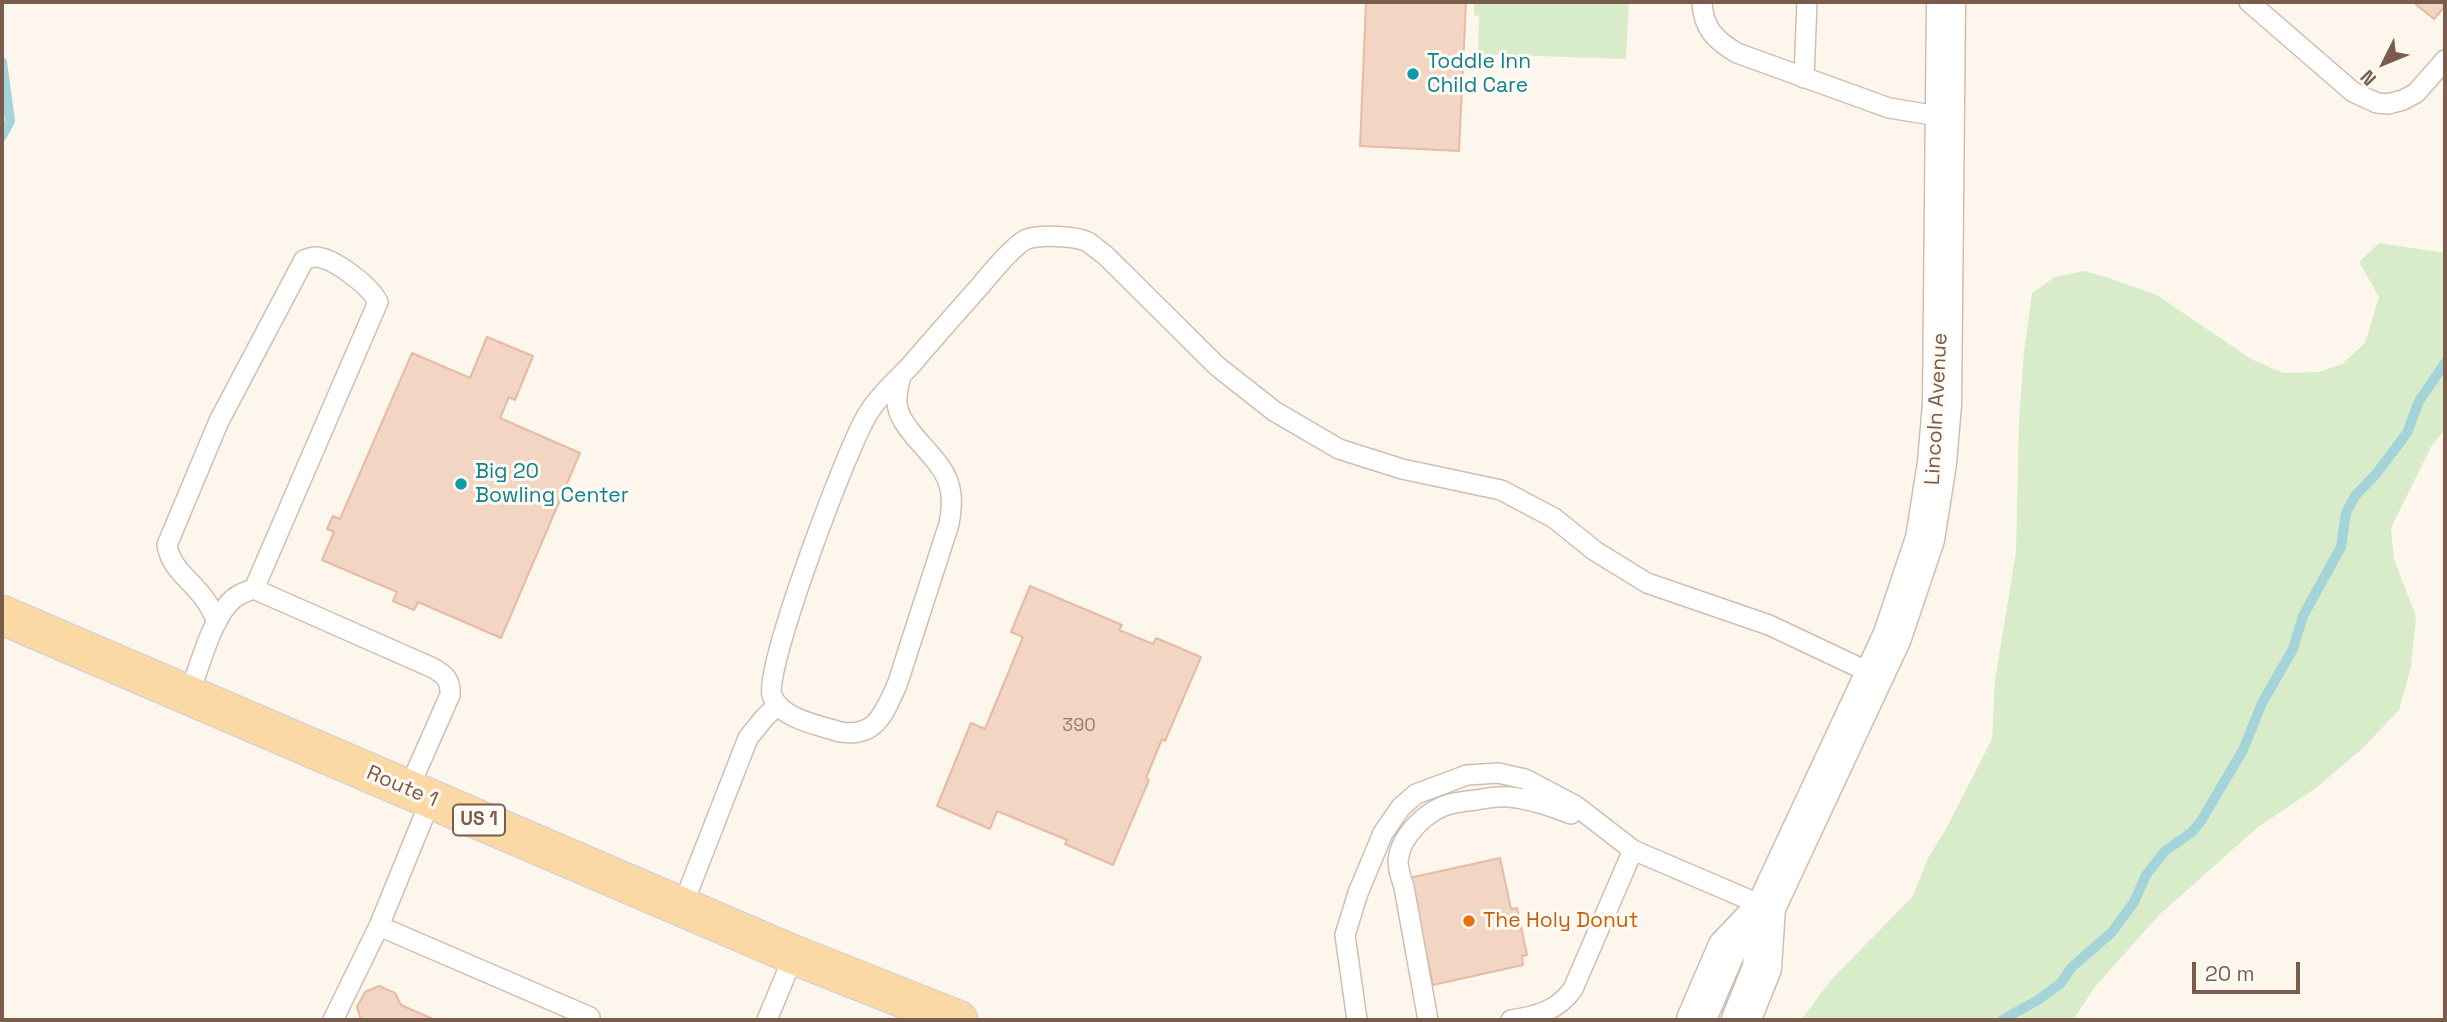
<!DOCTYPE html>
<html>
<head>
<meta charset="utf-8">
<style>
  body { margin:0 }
  #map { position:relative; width:2447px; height:1022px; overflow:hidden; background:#fdf6ec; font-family:"Space Grotesk",sans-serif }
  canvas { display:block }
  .frame { position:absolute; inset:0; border:4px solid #7a5c4d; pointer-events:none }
  .north { position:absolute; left:2349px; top:28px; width:70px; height:70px; -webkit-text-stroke:5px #fffaf3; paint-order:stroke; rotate:227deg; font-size:19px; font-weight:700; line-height:28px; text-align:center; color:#7a5c4d }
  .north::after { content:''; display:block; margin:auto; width:24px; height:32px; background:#7a5c4d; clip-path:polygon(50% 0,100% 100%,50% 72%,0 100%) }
  .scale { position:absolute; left:2192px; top:962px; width:108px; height:32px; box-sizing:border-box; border:4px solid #7a5c4d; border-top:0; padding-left:9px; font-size:21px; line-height:24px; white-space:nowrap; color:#7a5c4d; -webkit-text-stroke:5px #fffaf3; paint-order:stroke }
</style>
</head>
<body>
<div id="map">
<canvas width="2447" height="1022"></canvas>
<div class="frame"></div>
<div class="north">N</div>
<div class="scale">20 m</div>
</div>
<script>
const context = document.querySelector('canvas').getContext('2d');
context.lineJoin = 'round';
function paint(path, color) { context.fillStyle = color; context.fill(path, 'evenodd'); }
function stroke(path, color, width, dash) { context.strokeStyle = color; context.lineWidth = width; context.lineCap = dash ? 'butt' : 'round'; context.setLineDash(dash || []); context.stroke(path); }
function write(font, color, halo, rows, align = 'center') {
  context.font = font + ' "Space Grotesk",sans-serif'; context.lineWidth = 6; context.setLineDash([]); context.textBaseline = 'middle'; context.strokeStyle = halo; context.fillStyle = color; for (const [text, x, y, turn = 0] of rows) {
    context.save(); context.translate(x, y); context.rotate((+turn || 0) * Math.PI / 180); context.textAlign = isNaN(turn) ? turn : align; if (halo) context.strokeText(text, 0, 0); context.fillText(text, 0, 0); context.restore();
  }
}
paint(new Path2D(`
  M1474 2H1629L1626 59 1478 54 1479 16 1474 15Z
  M2379 243 2445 253V430L2432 445 2391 528 2394 559 2416 617 2411 667 2399 710 2363 748 2316 788 2258 827 2159 915 2094 988 2073 1020H1801L1831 980 1913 896 1928 858 1946 829 1992 739 1995 680 2016 552 2019 420 2024 352 2032 293 2055 277 2084 271 2106 277 2157 295 2251 359 2283 373 2319 372 2342 364 2365 343 2379 297 2359 262Z`), '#d8ecc9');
stroke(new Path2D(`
  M2 62 10 121 2 136
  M2002 1020 2038 1000 2061 983 2071 968 2112 932 2134 902 2146 875 2165 851 2192 832 2201 821 2243 750 2262 703 2293 649 2303 616 2341 547 2346 513 2355 496 2376 474 2407 433 2419 401 2445 363`), '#a5d3da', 10);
const building = new Path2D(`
  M1366 2H1466L1459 151 1360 146Z
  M2413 2H2445V6L2434 19Z
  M487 337 533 356 515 400 509 397 500 418 580 453 501 638 418 602 414 610 393 601 397 592 322 560 334 532 327 529 333 516 340 519 412 353 470 378Z
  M1030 586 1122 625 1119 630 1153 644 1156 638 1201 657 1165 741 1162 739 1146 778 1149 780 1113 865 1065 844 1067 840 997 811 990 829 937 806 971 723 985 729 1023 637 1011 632Z
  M1500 858 1511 909 1517 908 1527 955 1522 956 1523 965 1433 985 1409 878Z
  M379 986 395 993 401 1005 435 1020H361L357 1007 365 992Z`);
paint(building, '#f3d5c3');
stroke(building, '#e6bba3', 2);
const lane = new Path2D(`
  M1702 2C1703 28 1715 40 1737 53L1889 108 1944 117
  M2249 2 2353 92 2377 103 2388 104 2403 100 2416 93 2445 60
  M1804 78 1807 2
  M901 376C899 384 896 394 897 403 898 416 907 427 915 437 942 468 958 480 949 524L897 685C884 713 876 738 840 732 819 725 780 719 772 695 763 671 849 441 869 412 880 394 897 380 911 365 934 338 957 312 981 285 991 273 1011 248 1025 240 1038 234 1076 236 1088 242 1094 246 1099 251 1105 255L1217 366 1274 411 1339 449 1402 469 1501 490 1554 518 1595 551 1647 583 1769 625 1875 675
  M217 622C214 615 210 607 206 601 193 581 171 570 167 545L219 421 304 260C305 259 313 257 315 257 333 257 370 286 378 302L254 589 433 668C445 675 451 680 450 695L408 790
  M189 695C199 668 210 624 229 603 236 595 244 592 254 589
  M682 907 748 738 765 717 778 705
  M379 926 590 1017
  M333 1020 379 926 431 799
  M767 1020 794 955
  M1357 1020 1345 935 1358 893 1383 833 1401 807 1416 794 1467 775 1498 773 1525 779 1576 806 1633 850 1766 907
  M1428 1020 1404 887C1401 878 1398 870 1398 861 1400 836 1427 810 1450 804 1458 802 1468 801 1476 800 1487 798 1498 796 1509 797 1530 799 1551 806 1571 814
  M1511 1020C1537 1016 1557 1011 1573 989L1633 850`);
const street = new Path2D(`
  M1696 1020 1727 948 1766 907 1892 637 1925 539 1937 463 1942 404 1946 2
  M1741 1020 1762 968 1766 907`);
const primary = new Path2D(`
  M2 615 794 955 958 1020`);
stroke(lane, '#d1beb0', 22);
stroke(street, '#d1beb0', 41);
stroke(primary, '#dad1cd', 41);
stroke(lane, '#fff', 19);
stroke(street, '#fff', 38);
stroke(primary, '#fbd9a5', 38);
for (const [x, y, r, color] of [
  [1413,74,7,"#0f9aa8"],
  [461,484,7,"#0f9aa8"],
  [1469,921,7,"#e8710a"]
]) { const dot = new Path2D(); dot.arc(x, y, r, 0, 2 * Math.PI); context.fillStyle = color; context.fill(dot); stroke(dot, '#fffaf3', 2.5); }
write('18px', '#987a6a', null, [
  ["390",1079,726]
]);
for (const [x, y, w] of [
  [479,820,52]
]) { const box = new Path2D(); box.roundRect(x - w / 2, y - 15.5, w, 31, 5); context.fillStyle = '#fffaf3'; context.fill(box); stroke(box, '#7a5c4d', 2); }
write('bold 19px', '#7a5c4d', null, [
  ["US 1",479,820]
]);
write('21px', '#0d838f', '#fffaf3', [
  ["Toddle Inn",1427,62],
  ["Child Care",1427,86],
  ["Big 20",475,472],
  ["Bowling Center",475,496]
], 'left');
write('21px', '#7a5c4d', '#fffaf3', [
  ["Lincoln Avenue",1937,409,-87],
  ["Route 1",402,787,23]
]);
write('21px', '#c56008', '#fffaf3', [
  ["The Holy Donut",1483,921]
], 'left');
</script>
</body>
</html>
